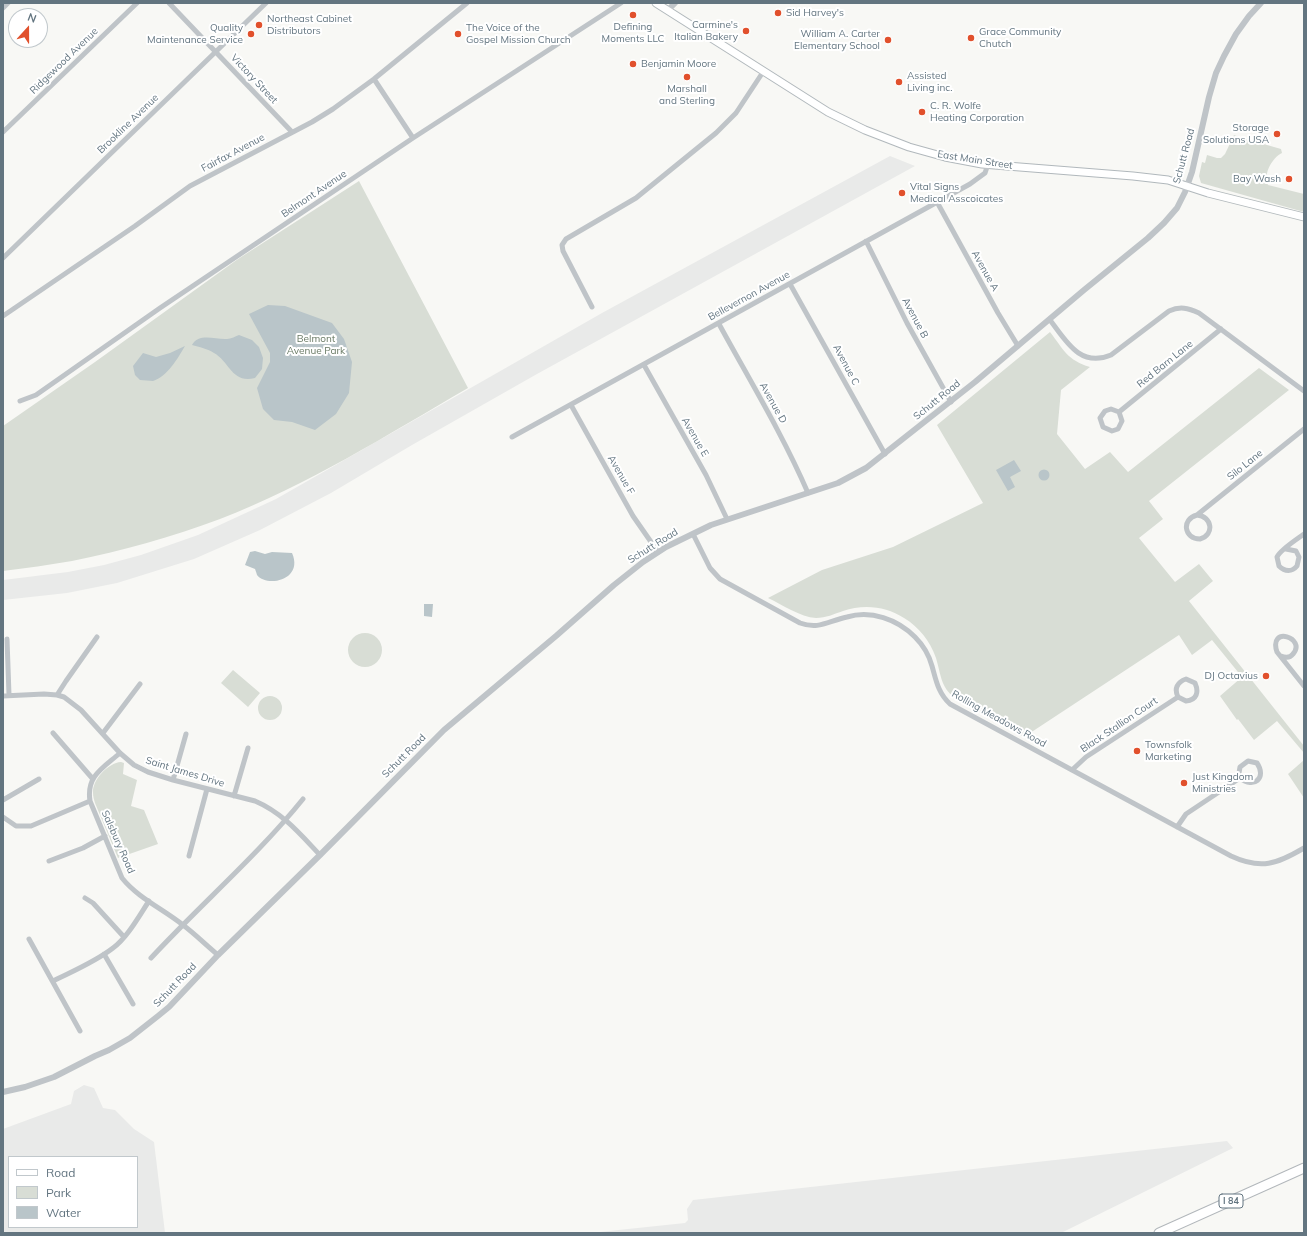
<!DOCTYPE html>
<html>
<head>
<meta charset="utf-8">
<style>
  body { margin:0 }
  #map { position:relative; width:1307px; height:1236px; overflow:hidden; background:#f8f8f5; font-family:Mulish,sans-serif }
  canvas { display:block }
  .frame { position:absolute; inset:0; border:4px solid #637580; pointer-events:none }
  .legend { position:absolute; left:8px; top:1156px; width:130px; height:72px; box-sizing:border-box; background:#fff; border:1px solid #c1c8cc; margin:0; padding:5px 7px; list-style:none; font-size:12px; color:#637580 }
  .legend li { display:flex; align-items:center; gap:8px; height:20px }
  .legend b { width:20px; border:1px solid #c1c8cc }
  .north { position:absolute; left:8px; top:8px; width:40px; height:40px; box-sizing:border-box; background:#fff; border:1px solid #c1c8cc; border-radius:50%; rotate:21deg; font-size:11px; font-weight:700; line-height:16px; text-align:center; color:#637580 }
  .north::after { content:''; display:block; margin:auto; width:14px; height:18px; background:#e1502c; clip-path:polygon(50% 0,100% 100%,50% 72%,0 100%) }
</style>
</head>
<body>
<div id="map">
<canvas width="1307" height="1236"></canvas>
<div class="frame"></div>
<ul class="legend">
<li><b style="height:5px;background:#fff"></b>Road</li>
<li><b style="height:11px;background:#d8ddd5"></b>Park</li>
<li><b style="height:11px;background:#b9c5c9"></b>Water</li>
</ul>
<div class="north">N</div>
</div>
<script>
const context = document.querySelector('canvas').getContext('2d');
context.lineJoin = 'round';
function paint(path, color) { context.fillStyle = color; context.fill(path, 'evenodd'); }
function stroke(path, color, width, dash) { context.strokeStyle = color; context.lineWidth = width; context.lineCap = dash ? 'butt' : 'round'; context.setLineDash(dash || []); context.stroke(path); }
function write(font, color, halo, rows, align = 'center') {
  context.font = font + ' Mulish,sans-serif'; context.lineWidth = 4; context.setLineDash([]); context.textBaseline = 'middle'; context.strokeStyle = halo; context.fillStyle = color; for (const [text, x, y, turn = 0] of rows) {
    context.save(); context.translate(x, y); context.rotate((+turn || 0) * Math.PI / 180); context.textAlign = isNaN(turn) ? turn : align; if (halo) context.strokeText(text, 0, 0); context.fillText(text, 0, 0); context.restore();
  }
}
paint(new Path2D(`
  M890 156 915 166 537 374 412 445 331 493 260 530 194 559 117 583 67 593 3 600V580L68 572 104 565 141 555 198 535 276 499 602 313Z
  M84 1085 94 1088 103 1108 115 1110 134 1129 154 1142 165 1233H3V1129L71 1104 74 1091ZM9 1157H137V1227H9Z
  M1227 1141 1233 1148 1061 1233H590L685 1223 688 1220 687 1209 693 1200Z`), '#e9eae9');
paint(new Path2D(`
  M1234 135 1239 137 1281 149 1282 153C1272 158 1263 174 1268 185L1304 194V212L1201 183 1199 176 1202 162 1205 163 1207 155 1217 158H1221L1225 154Z
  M359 181 468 388C387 435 308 485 220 519 172 537 122 551 72 561 49 565 26 568 3 571V426L95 362 238 259Z
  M1050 332C1064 350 1067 360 1090 367L1061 390 1057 434 1085 469 1110 452 1128 472 1259 368 1289 390 1149 501 1163 519 1139 538 1175 582 1199 564 1213 581 1189 601 1304 746V753L1277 721 1254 740 1238 719 1237 720 1220 696 1242 677 1212 640 1192 655 1179 635 1024 737 958 700C941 690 941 675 936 658 930 641 919 627 904 618 886 606 863 604 843 611 834 614 826 618 816 618 800 617 783 605 768 598L822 570 893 547 983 503 937 425Z
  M348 650a17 17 0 1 1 34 0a17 17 0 1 1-34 0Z
  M233 670 260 693 248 707 221 683Z
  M258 708a12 12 0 1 1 24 0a12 12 0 1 1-24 0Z
  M1304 760V798L1288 774Z
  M121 762 124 763 123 774 137 780 131 806 144 810 158 844 118 858 95 803C94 800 93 796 93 793 92 780 108 763 121 762Z`), '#d8ddd5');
paint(new Path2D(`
  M268 305 285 306 332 323 344 339 352 362 349 393 336 414 315 430 292 422 274 420 263 409 257 388 270 362V353L249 314Z
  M239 335 252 340 259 347 263 358 262 369 255 378C232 384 230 362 214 353 208 349 199 347 192 345 199 332 216 340 227 339 231 339 236 336 239 335Z
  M185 346C178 358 167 377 153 381 149 381 144 380 140 380L135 375 133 366 143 353 156 357 170 353Z
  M1014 460 1021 471 1010 477 1015 487 1008 491 996 470Z
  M1038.5 475a5.5 5.5 0 1 1 11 0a5.5 5.5 0 1 1-11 0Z
  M255 551 265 554 272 552 292 553C304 580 267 588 257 575 257 574 255 569 255 569L245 565 250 552Z
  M424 604H433L432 617 424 616Z`), '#b9c5c9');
const secondary = new Path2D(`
  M656 3 828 112 865 130 909 147 945 157 982 164 1133 176 1168 180 1208 193 1304 217`);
const motorway = new Path2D(`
  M1159 1233 1304 1168`);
stroke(secondary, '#b1b8bc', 9);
stroke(motorway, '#b2b7bb', 11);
stroke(new Path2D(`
  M169 3 292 132
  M3 8 8 3
  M374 79 413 138
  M3 132 137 3
  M937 202 998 313 1018 346
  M866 241 907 323 951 402
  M3 258 266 3
  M790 284 885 454
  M592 307 563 251 562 245 566 239 636 198 716 133 736 113 763 72
  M3 316 135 226 190 186 312 122 333 109 374 79 467 3
  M1050 320C1066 341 1080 368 1111 355L1169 311C1180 306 1188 308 1199 313L1304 391
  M719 324C749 379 783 435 808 493
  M644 365 706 475 727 519
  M20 401 36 395 160 308 413 138 621 3
  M571 405 633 516 658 552
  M1119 412 1111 409 1105 411 1100 418 1103 427 1112 431 1118 429 1122 421 1119 412 1221 329
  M512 437 970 184 985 173 988 164
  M1197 515C1212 516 1215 535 1200 539 1184 539 1181 519 1197 515L1304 429
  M693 534 710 568 720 579 800 623C819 630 828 621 847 617 871 610 897 619 915 637 923 645 929 655 932 666 936 680 938 693 950 704L1231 856C1261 870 1277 864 1304 848
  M1286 549 1296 551 1299 557 1297 566C1292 572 1285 572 1279 566L1277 557C1280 550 1297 539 1304 534
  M7 639 9 695
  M1281 656C1286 658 1290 658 1293 654 1307 638 1268 625 1277 652L1304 686
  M57 695 66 681 97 637
  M3 696 44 694 57 695 64 697 81 710 120 753 134 765 148 772 173 780 255 801C283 813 300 834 320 855
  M53 733 92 778
  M103 733 140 684
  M120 753C103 768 86 776 90 801L122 878C138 898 163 909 183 925 195 934 206 945 218 955
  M1072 770 1086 757 1178 697 1186 701C1197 700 1199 692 1195 683L1186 679C1177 682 1174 689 1178 697
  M173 780 186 734
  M234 796 248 748
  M3 800 39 779
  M3 817 16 826H31L90 801
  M1177 827 1186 814 1240 778C1254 789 1267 778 1257 763L1248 761 1240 767 1239 773 1240 778
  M189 856 207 789
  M49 861 83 848 105 836
  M85 898 93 903 124 937
  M29 939 80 1031
  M104 954 133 1004
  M151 958C201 904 257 856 303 799
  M53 981C73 971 95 962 113 948 127 938 139 916 149 901`), '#bfc4c8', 5);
stroke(new Path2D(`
  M668 10 675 3
  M3 1092 25 1087 54 1077 95 1056 109 1050 130 1038 158 1016 169 1007 218 955 320 855 444 730 556 636 614 585 643 562 666 547 711 525 838 483 866 468 975 382 1084 290 1148 238 1164 223 1177 208 1185 192 1192 172 1209 97 1216 73 1224 56 1236 34 1249 16 1261 3`), '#bfc4c8', 6);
stroke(secondary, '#fff', 7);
stroke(motorway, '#fff', 9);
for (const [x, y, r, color] of [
  [778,13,4,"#e1502c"],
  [633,15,4,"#e1502c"],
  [259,25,4,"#e1502c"],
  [746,31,4,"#e1502c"],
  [251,34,4,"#e1502c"],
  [458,34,4,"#e1502c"],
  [971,38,4,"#e1502c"],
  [888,40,4,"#e1502c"],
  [633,64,4,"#e1502c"],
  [687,77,4,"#e1502c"],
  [899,82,4,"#e1502c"],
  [922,112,4,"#e1502c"],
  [1277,134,4,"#e1502c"],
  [1289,179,4,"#e1502c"],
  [902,193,4,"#e1502c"],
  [1266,676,4,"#e1502c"],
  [1137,751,4,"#e1502c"],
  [1184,783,4,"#e1502c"]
]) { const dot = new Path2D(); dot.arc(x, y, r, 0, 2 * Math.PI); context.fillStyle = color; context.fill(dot); stroke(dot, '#fff', 1.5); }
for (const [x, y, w] of [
  [1231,1201,24]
]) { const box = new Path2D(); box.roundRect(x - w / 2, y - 7, w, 14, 3); context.fillStyle = '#fff'; context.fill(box); stroke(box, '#637580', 1); }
write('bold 9px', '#637580', null, [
  ["I 84",1231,1201]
]);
write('10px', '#637580', '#fff', [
  ["Sid Harvey's",786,13],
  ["Northeast Cabinet",267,19],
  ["Distributors",267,31],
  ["Carmine's",738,25,"right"],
  ["Italian Bakery",738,37,"right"],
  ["Defining",633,27,"center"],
  ["Moments LLC",633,39,"center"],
  ["Quality",243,28,"right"],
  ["Maintenance Service",243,40,"right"],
  ["The Voice of the",466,28],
  ["Gospel Mission Church",466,40],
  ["Grace Community",979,32],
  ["Chutch",979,44],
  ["William A. Carter",880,34,"right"],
  ["Elementary School",880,46,"right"],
  ["Benjamin Moore",641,64],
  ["Assisted",907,76],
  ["Living inc.",907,88],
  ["Marshall",687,89,"center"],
  ["and Sterling",687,101,"center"],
  ["C. R. Wolfe",930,106],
  ["Heating Corporation",930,118],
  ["Storage",1269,128,"right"],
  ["Solutions USA",1269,140,"right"],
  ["Bay Wash",1281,179,"right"],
  ["Vital Signs",910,187],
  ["Medical Asscoicates",910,199],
  ["DJ Octavius",1258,676,"right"],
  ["Townsfolk",1145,745],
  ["Marketing",1145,757],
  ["Just Kingdom",1192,777],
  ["Ministries",1192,789]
], 'left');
write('10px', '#637580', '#fff', [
  ["Ridgewood Avenue",64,61,-44],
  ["Victory Street",254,79,47],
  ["Brookline Avenue",128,124,-44],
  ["Fairfax Avenue",233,153,-28],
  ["Schutt Road",1184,156,-75],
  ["East Main Street",975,160,9],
  ["Belmont Avenue",314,194,-34],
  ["Avenue A",985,271,61],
  ["Bellevernon Avenue",749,296,-29],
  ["Avenue B",915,318,62],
  ["Red Barn Lane",1165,364,-39],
  ["Avenue C",846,365,62],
  ["Schutt Road",937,400,-39],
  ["Avenue D",773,403,61],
  ["Avenue E",695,437,60],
  ["Silo Lane",1245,465,-39],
  ["Avenue F",621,475,60],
  ["Schutt Road",653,546,-32],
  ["Rolling Meadows Road",999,719,29],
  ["Black Stallion Court",1119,725,-34],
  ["Schutt Road",404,756,-45],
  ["Saint James Drive",185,772,17],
  ["Salsbury Road",118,842,66],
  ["Schutt Road",175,985,-46]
]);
write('10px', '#677862', '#fff', [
  ["Belmont",316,339],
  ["Avenue Park",316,351]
]);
</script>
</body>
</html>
